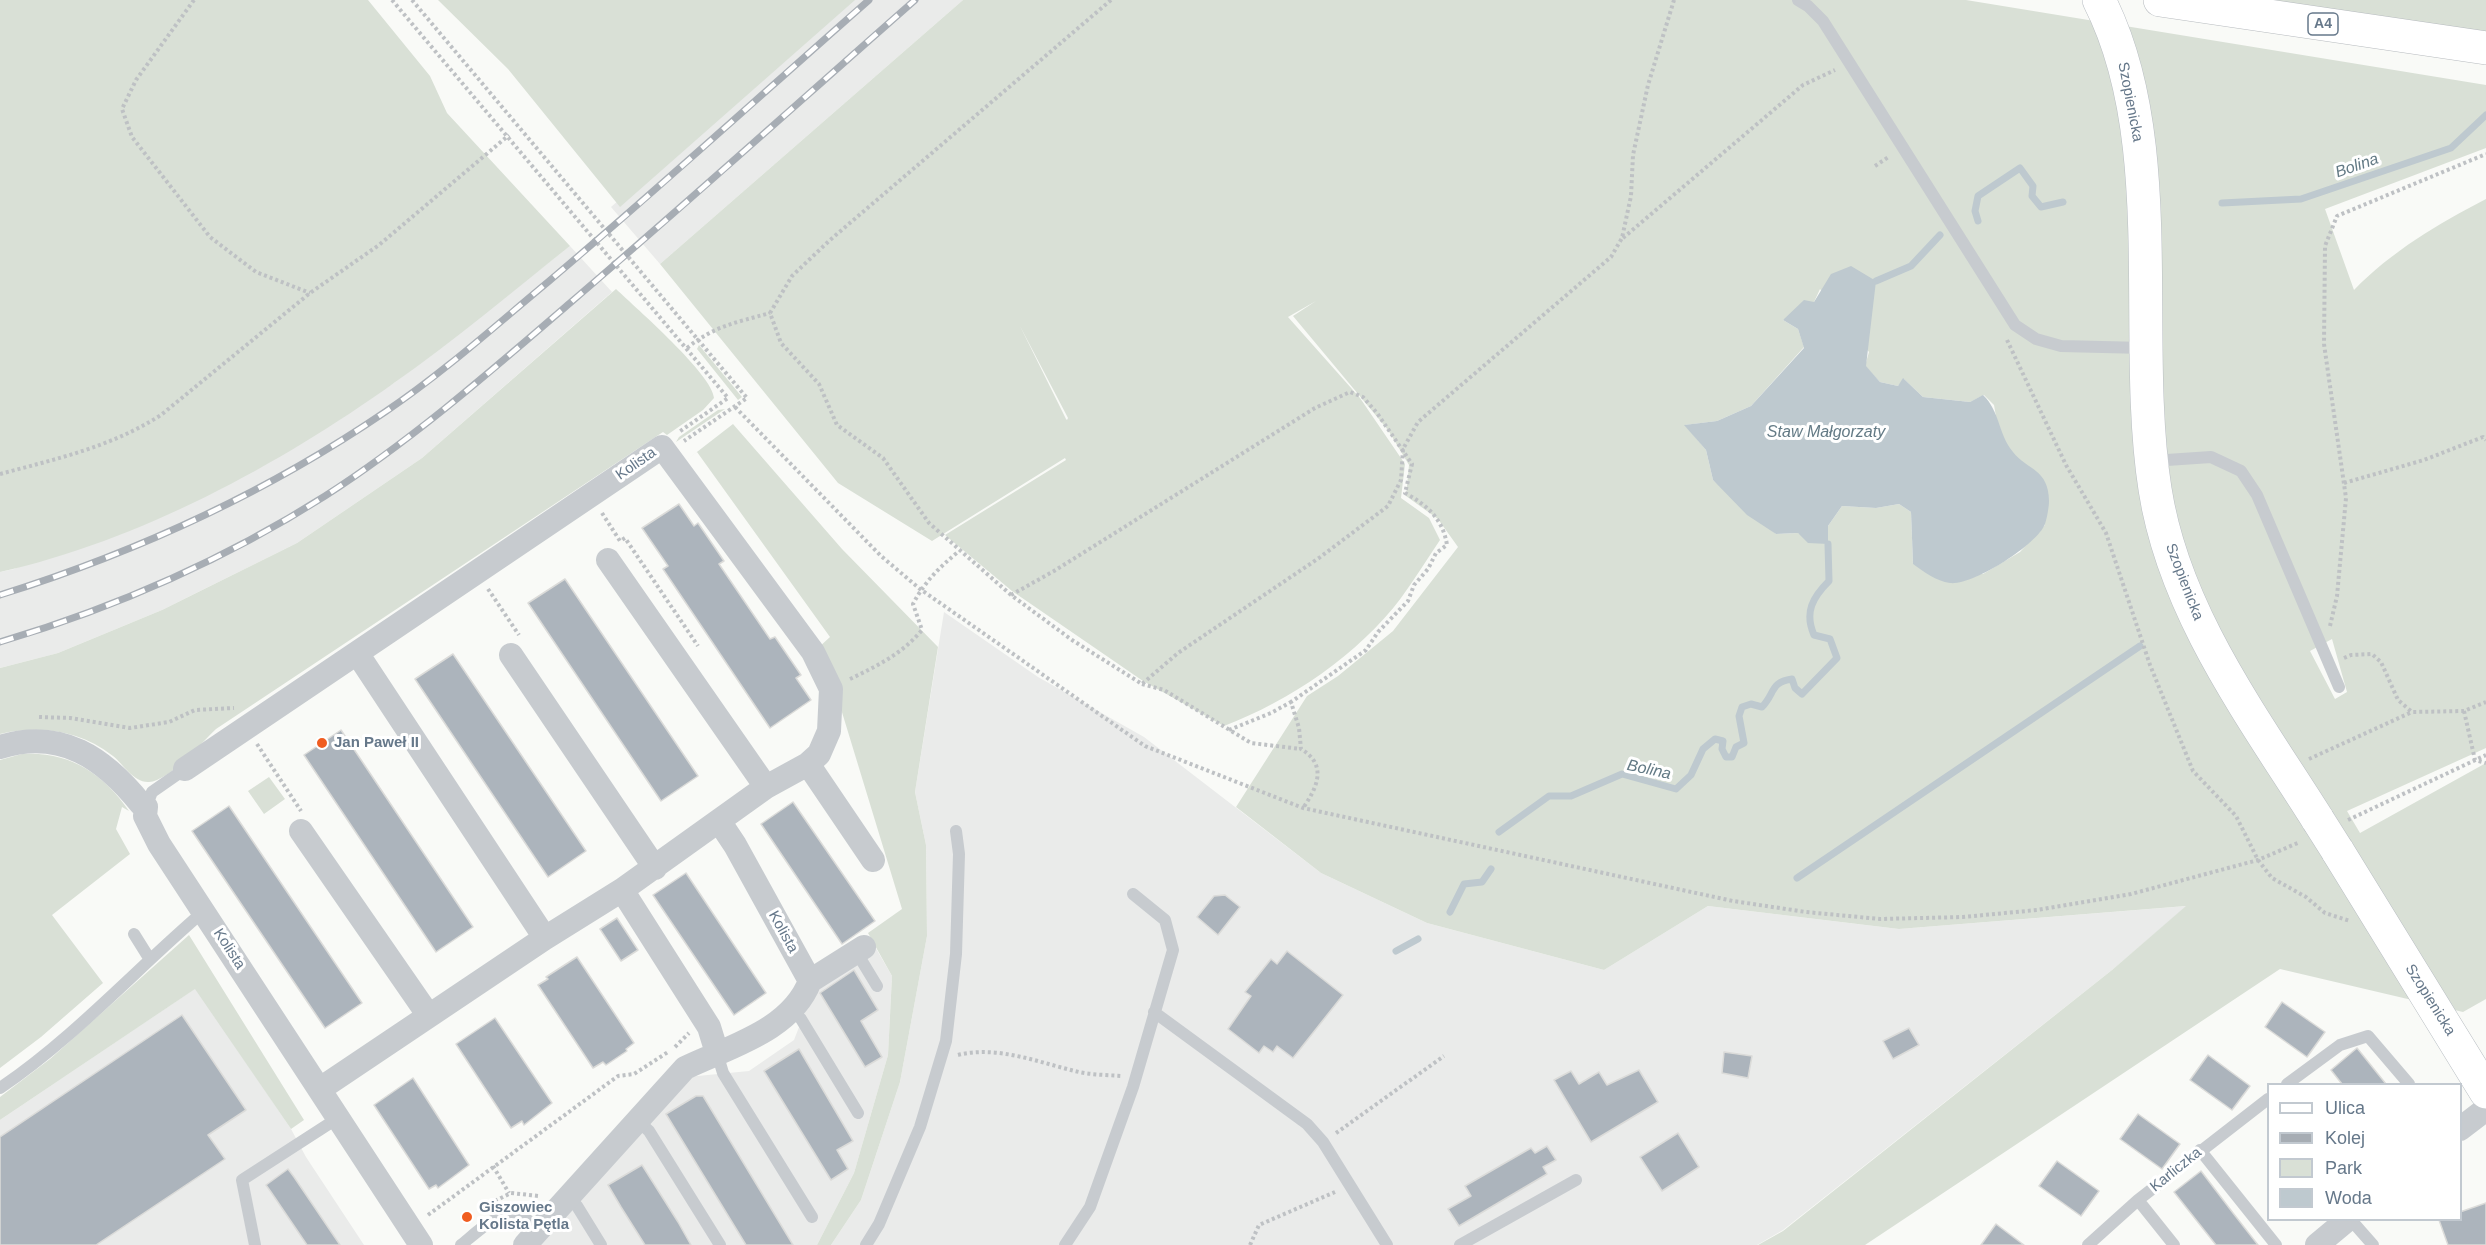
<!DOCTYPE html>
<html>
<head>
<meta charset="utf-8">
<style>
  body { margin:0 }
  #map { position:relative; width:2486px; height:1245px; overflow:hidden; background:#f9faf7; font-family:Helvetica,sans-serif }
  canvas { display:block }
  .legend { position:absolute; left:2267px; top:1083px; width:195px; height:138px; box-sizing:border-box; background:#fff; border:2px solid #c2c9d0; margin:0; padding:8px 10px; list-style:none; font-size:18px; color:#66788a }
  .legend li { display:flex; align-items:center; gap:12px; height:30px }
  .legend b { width:30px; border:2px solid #c2c9d0 }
</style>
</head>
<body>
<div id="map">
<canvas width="2486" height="1245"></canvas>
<ul class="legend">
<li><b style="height:8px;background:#fff"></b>Ulica</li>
<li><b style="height:8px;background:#a7adb4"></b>Kolej</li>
<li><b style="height:16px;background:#d9e0d6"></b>Park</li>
<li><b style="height:16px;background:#bec9cf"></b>Woda</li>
</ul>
</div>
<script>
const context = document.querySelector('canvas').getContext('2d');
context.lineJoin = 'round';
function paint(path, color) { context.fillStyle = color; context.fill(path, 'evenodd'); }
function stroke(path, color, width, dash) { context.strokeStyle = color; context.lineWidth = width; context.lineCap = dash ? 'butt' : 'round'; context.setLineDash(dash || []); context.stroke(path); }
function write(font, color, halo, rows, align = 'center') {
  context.font = font + ' Helvetica,sans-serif'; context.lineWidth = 6; context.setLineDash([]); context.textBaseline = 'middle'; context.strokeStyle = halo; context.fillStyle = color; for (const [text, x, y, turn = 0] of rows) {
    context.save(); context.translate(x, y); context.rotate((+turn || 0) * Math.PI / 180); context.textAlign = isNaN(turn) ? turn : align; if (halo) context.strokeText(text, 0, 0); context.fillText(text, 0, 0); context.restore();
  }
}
paint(new Path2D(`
  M847 0H963L660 264 611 207Z
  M570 246 612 292 422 458 297 543 162 610 58 653 0 668V572L14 569 394 383Z
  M944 612 1038 677 1144 737 1321 873 1427 923 1604 970 1708 906 1899 929 2187 906 2112 970 1783 1230 1757 1245H831L861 1200 900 1082 927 936 926 845 915 792Z
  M874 945 892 976 888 1055 854 1173 817 1245H538L687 1077 749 1071 794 1040 815 986Z
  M196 988 291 1129 306 1157 364 1245H0V1120Z`), '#eaebea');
paint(new Path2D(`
  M0 0H368L430 76 447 113 570 246C512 292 455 340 394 383 279 465 139 541 0 572Z
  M438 0H855L620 207 508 69Z
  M963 0H1966L2486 85V148L2325 209 2354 290C2392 251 2438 224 2486 199V748L2347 811 2360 833 2486 763V999L2463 1012 2280 969 1865 1245H1758L1783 1231 2112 970 2186 906 1899 929 1708 906 1604 970 1427 923 1321 873 1236 807 1307 696 1338 676 1393 631 1458 547 1438 519 1406 496 1409 465 1388 430 1293 316 1316 301 1288 317 1360 398 1405 464 1401 498 1429 518 1440 540C1427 559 1415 579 1401 598 1359 654 1290 701 1224 726L1143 681 1012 591 945 535 1066 460 1065 458 932 541 838 483 660 264ZM1820 289 1869 352 1865 366 1880 382 1898 386 1904 379 1923 397 1970 402 1984 395 1994 405 2002 450 2045 525 2020 552 1983 574 1913 564 1911 512 1899 504 1876 508 1842 506 1828 526 1827 544 1798 533 1776 534 1713 480 1706 450 1685 425 1717 421 1751 406 1804 347 1798 329 1783 320 1814 302ZM1020 326 1068 418 1067 420 1066 419ZM2332 639 2347 692 2335 699 2310 651Z
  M2229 0H2486V34Z
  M616 289C636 308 713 375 714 398L703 410 667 435 663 432 216 729C202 742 169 781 149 782 134 783 123 764 113 756 79 730 40 725 0 734V668L58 653 162 610 297 543 422 458Z
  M699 345 742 397 738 400 697 349Z
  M725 409 676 442 679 437 718 410Z
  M733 424 842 549 938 647 915 792 926 845 927 936 900 1082 861 1200 831 1245H817L854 1173 888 1055 892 976 868 933 902 909 834 686 818 648 830 637 697 452 684 462Z
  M22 754C69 751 103 773 129 811L122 807 116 829 130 854 52 915 103 983 41 1037 0 1068V760Z
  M269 777 285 799 264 814 248 791Z
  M189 935 304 1120 291 1129 195 989 0 1120V1097L50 1059Z`), '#d9e0d6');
paint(new Path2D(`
  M1851 266 1876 281 1866 366 1880 382 1898 386 1903 378 1923 397 1970 402 1983 395C2000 411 1998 434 2013 452 2027 470 2049 469 2049 501 2049 507 2047 518 2045 524 2037 545 1972 586 1950 583 1936 581 1924 572 1913 564L1911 512 1899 504 1876 508 1842 506 1828 526V544L1808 543 1798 533 1776 534 1747 515 1713 480 1706 450 1684 425 1717 421 1751 406 1804 348 1798 329 1783 320 1804 300 1814 302 1831 274Z`), '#bec9cf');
stroke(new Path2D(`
  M2222 203 2301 199 2451 148 2486 115
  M1978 221 1975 211 1978 196 2020 168 2033 186 2032 196 2041 207 2063 202
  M1876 281 1911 266 1940 235
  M1499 832 1549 796H1571L1622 774 1676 789 1691 775 1703 749 1715 739 1723 741 1722 749 1726 757H1732L1736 747 1744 743 1739 716 1742 707 1751 704 1762 707C1775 694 1770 682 1792 679L1795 688 1802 694 1837 658 1830 639 1814 635C1804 612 1813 597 1829 581L1828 544
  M1797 878 2140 646
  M1450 912 1464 884 1482 882 1491 869
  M1396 951 1418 939`), '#bec9cf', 7);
const building = new Path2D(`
  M679 504 694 526 698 523 724 561 719 564 770 639 775 637 801 675 796 678 811 700 770 728 663 569 668 566 642 528Z
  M565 579 698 776 661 801 528 603Z
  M453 654 586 851 548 877 415 679Z
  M341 730 473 927 436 952 304 755Z
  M793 802 875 921 842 944 761 824Z
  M229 806 362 1003 325 1028 192 831Z
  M686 873 766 993 734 1015 653 895Z
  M1225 895 1240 907 1218 935 1197 917 1214 896Z
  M617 918 638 950 621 961 600 929Z
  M1287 951 1343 995 1293 1058 1277 1046 1273 1052 1264 1046 1259 1053 1228 1029 1251 996 1245 992 1271 959 1277 964Z
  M577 957 634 1043 626 1049 627 1051 606 1065 603 1062 593 1068 538 985 548 979 546 977Z
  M854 970 878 1010 861 1021 882 1057 865 1067 820 993Z
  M2282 1002 2325 1032 2307 1057 2265 1027Z
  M182 1015 246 1110 208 1135 225 1159 96 1245H0V1137Z
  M495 1018 552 1103 524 1125 522 1121 511 1128 456 1044Z
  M1909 1028 1919 1045 1893 1059 1883 1041Z
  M2357 1048 2386 1084H2342L2331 1070Z
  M799 1049 853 1141 837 1150 848 1169 831 1180 764 1071Z
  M1724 1052 1752 1056 1748 1078 1722 1073Z
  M2208 1055 2250 1086 2232 1110 2190 1080Z
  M1639 1070 1658 1102 1591 1142 1554 1080 1571 1071 1579 1084 1599 1072 1607 1085Z
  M413 1078 469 1165 438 1188 436 1185 429 1189 374 1105Z
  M696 1096H703L793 1245H746L666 1114Z
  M2138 1114 2180 1144 2162 1169 2120 1139Z
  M1678 1133 1699 1167 1662 1191 1640 1157Z
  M1547 1146 1556 1160 1543 1167 1547 1174 1459 1226 1448 1209 1471 1196 1465 1186 1531 1148 1535 1153Z
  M2057 1161 2099 1191 2081 1216 2039 1186Z
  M642 1165 678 1222 691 1245H645L621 1207 608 1185Z
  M288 1169 294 1177 340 1245H307L271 1192 266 1185Z
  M2201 1171 2233 1213 2258 1245H2216L2174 1192Z
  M2486 1203V1245H2448L2439 1220H2460V1212Z
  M1996 1224 2024 1245H1981Z`);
paint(building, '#acb4bc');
stroke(building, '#dbdbd9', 1.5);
const secondary = new Path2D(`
  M2099 0C2171 141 2131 335 2155 489 2174 612 2253 717 2318 820
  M2337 850 2486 1092`);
const highway = new Path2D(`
  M2160 0 2486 48`);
stroke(secondary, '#b9bec3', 34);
stroke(highway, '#b7bbbf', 34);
stroke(new Path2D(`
  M194 0 136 80 122 109 132 137 210 237 256 272 310 293
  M392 0 728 398 679 432
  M412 0 747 398 684 441
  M1111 0 830 240 792 276 770 313 781 343 819 384 837 425 883 458 929 523 1011 595 1072 640 1142 684 1178 653 1319 558 1388 506 1401 480 1403 449 1418 422 1611 257 1622 238 1631 196 1633 155 1648 85 1674 0
  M1875 166 1890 156
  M1623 238 1803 85 1835 70
  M2007 340 2066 465 2106 533 2150 665 2193 771 2236 816 2258 860 2272 878 2306 897 2325 913 2350 921
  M687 348C716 325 735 323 770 313
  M735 407 881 556 920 589 1145 746 1303 808 1733 901 1806 912 1880 919 1963 917 2037 910 2131 894 2258 860 2300 842
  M0 474C56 459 111 447 161 415L310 293 379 245 509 135
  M2344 483 2424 460 2483 437 2486 440
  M602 513 620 541 625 538 698 646
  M488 589 519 635
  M1011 595 1054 571 1315 408 1350 392 1363 397 1377 413 1412 464 1405 493C1427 505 1443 519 1447 545L1436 553 1428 569 1414 585 1408 601 1378 632 1366 650 1291 702 1299 728 1301 749C1328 765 1317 788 1303 808
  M2330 626 2337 596 2346 498 2324 344 2325 246 2337 216 2486 154
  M2344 658 2351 655 2372 654 2381 662 2398 700 2412 712 2464 711 2486 702
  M850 679C877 666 902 654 922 630L913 604C925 581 940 567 959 551
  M1142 684 1164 690 1251 743 1301 749
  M2464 711 2475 760 2486 763
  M39 717 70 718 130 728 169 722 195 710 234 708
  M1229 730 1271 713 1291 702
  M257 744 301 811
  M2309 759 2412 712
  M2348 820 2486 755
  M675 1047 689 1033
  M958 1055C998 1045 1040 1063 1079 1072 1093 1075 1108 1075 1122 1076
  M1336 1133 1444 1056
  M493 1166 509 1193
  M495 1201 511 1193 539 1196
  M428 1215 618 1076 634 1074 668 1052
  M1250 1245 1259 1225 1335 1192`), '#bec1c4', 4, [3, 3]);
stroke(new Path2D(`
  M1798 0 1808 6 1823 21 2015 325 2036 339 2061 346 2144 348
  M2152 461 2211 457 2241 471 2257 495 2339 687
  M146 807 152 792 185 769
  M134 934 149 958
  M857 953 877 986
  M792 1010 801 1019 858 1113
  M1154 1012 1307 1124 1323 1142 1387 1245
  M717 1053 723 1073 812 1217
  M2287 1084 2340 1045 2368 1036 2409 1084
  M0 1088C74 1038 136 969 204 911
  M637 1120 649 1131 720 1245
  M2200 1150 2276 1245
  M568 1197 577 1206 601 1245
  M2138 1200 2174 1245
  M2351 1220 2373 1245
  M255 1245 242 1180 338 1118
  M461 1245C487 1224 509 1199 539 1229
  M866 1245 879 1224 920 1127 946 1041 956 954 959 854 956 831
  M1065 1245 1090 1207 1133 1087 1173 950 1165 920 1133 894
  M1460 1245 1576 1180
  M2088 1245 2138 1200 2268 1099`), '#c7cbcf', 12);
stroke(new Path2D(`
  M608 560 766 787
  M357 653 545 938
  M511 655 655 868
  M0 747C61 728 104 758 141 804L146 807 145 816 159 844 421 1245
  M808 764 873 860
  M185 769 662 447 813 652 831 689 829 731 819 754 808 764 766 787 622 890 545 938 320 1089
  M301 831 429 1016
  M622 890 709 1027 717 1053
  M810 981 864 947
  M2460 1129 2486 1109
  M525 1245 685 1068C728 1047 791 1031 810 981L735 845 719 821
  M2317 1245 2347 1220`), '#c7cbcf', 24);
stroke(secondary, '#fff', 33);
stroke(highway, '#fff', 33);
const rail = new Path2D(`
  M0 595C137 552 266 493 385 412 443 373 495 326 548 282 657 190 762 94 869 0
  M0 642C114 608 224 560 325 496 412 440 491 371 570 303 686 204 800 101 915 0`);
stroke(rail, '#a7adb4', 7);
stroke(rail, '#fff', 4.5, [14]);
const secondaryBridge = new Path2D(`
  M2318 820 2337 850`);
stroke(secondaryBridge, '#b9bec3', 34, []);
stroke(secondaryBridge, '#fff', 33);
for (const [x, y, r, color] of [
  [322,743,6,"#f05d20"],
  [467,1217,6,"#f05d20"]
]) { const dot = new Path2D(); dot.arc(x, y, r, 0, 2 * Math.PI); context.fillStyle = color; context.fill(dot); stroke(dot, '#fff', 2); }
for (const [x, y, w] of [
  [2323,24,30]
]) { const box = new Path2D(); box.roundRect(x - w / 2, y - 11, w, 22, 4.5); context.fillStyle = '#fff'; context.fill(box); stroke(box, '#66788a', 1.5); }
write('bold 14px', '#66788a', null, [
  ["A4",2323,24]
]);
write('15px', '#66788a', '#fff', [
  ["Szopienicka",2130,102,79],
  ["Kolista",636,464,-35],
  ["Szopienicka",2184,582,69],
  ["Kolista",783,932,61],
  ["Kolista",229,949,57],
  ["Szopienicka",2430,1000,58],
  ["Karliczka",2176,1170,-39]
]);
write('bold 15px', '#66788a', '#fff', [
  ["Jan Paweł II",334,743],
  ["Giszowiec",479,1208],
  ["Kolista Pętla",479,1225]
], 'left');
write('italic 16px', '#637a85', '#fff', [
  ["Bolina",2357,166,-19],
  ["Staw Małgorzaty",1826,433],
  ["Bolina",1649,770,12]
]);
</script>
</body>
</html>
